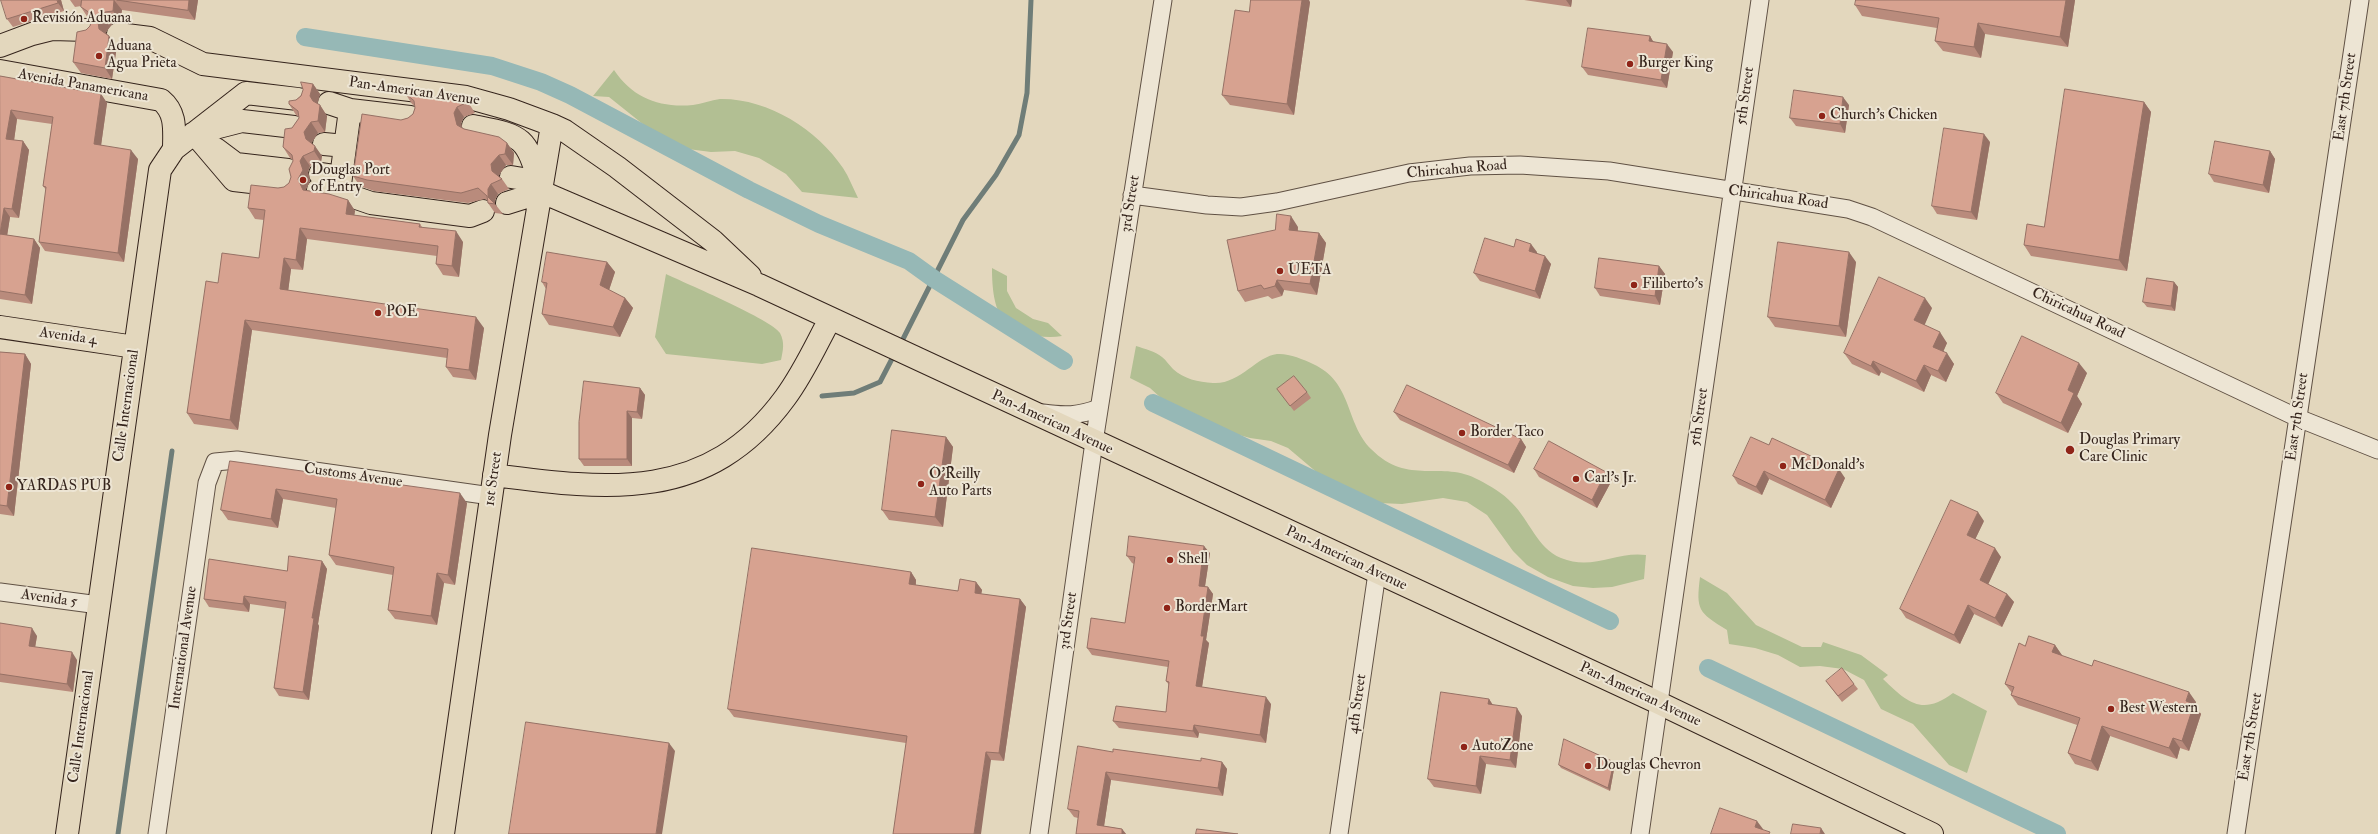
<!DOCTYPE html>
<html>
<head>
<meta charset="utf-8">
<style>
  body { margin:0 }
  canvas { display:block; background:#e3d7bd }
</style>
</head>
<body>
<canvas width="2378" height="834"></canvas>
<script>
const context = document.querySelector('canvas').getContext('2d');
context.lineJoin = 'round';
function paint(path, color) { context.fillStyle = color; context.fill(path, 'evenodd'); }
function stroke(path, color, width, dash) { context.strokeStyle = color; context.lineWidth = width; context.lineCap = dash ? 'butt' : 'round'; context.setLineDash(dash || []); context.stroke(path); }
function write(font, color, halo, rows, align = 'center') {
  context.font = font + ' "IM FELL Double Pica",serif'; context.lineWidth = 4; context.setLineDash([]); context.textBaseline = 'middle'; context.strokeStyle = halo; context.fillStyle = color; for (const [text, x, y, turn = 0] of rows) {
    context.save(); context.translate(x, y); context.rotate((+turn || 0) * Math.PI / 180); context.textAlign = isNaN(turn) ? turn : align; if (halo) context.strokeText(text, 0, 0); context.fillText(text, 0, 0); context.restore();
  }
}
paint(new Path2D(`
  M614 70C633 98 659 108 693 105 702 104 711 100 720 99 767 98 817 129 843 168 849 177 853 188 858 198L802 192 786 174 759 158 735 151 711 152 680 148 649 129 609 97 593 96Z
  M992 268 1007 276V291L1016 308 1033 319 1048 323 1062 336C1041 340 1017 333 1002 317 993 306 992 282 992 268Z
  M666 274C685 283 772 320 780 333 785 343 783 350 781 360L762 364 666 354 655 337Z
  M1136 346C1145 349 1155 351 1162 357 1166 360 1169 365 1173 369 1184 379 1198 382 1213 383 1239 385 1257 356 1277 354 1288 353 1303 359 1313 364 1353 382 1345 423 1371 449 1409 487 1441 459 1479 480 1490 486 1503 493 1512 503 1530 521 1537 548 1561 558 1593 571 1616 551 1646 555L1644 579 1612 587 1593 588 1573 586 1548 577 1527 565 1513 551 1487 515 1467 502 1443 498 1402 504 1379 503 1360 497 1338 488 1320 475 1288 448 1271 441 1250 438 1207 426 1171 407 1150 388 1130 378Z
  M1700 577 1727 593 1756 625 1802 647H1821L1823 642 1861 655 1888 675 1883 679C1908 703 1922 716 1953 693L1987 711 1967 773 1949 765 1913 724 1881 709 1864 680 1843 669 1820 666 1800 667 1778 655 1755 648 1729 644 1727 630C1698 612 1696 610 1700 577Z`), '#b2bf93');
stroke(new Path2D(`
  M900 345 963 220 996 175 1019 135 1027 93 1031 0
  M822 396 854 393 880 382 895 353
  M118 834 172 451`), '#6f7d78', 5);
stroke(new Path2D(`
  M305 37 492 66 541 82 570 95 749 190 819 224 909 261 934 279 1064 361
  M1153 403 1610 621
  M1708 668 2057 834`), '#96b8b6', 18);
const minor = new Path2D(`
  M1132 195 1207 205 1241 207 1277 202 1409 173 1470 166 1520 165 1609 171 1848 209 1872 217 2298 418 2378 450
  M1043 413C1064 416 1079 416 1099 408
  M0 592 99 605
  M157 834 207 483 215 462 237 460 491 496
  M1039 834 1094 442 1163 0
  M1339 834 1377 573
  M1640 834 1760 0
  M2236 834 2360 0`);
const major = new Path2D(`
  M118 34 150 38 203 64 466 97 509 109 552 125 565 131 617 167 713 241 750 276
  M0 46 32 34 52 29 87 30
  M0 71 161 100C177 113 174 131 174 149
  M329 103 350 110 410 117
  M473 126C522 136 526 135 540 185
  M203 131 242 121 294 127
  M194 133 234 180 286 186
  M324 144 345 146
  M216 149 236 164 288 170
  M320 174 341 177
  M511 177 523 179 542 192 759 285 1659 703 1932 834
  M318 190 339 192 371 203 470 216 483 211
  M339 192 350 110
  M507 203 542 192
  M0 327 135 347
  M494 475C609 490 708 503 785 398 803 374 816 345 830 319
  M67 834 160 170 174 149 246 93 298 99
  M443 834 500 435 552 125`);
stroke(minor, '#605144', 19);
stroke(major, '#35241c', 24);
stroke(minor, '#ede5d4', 17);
stroke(major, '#e3d7bd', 22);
paint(new Path2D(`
  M61 0 64 11 13 27 7 19Z
  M70 0H198L195 20 122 10 120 22 113 23 106 32V33L117 46 112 79 81 73 73 62 86 30 90 26 92 20 88 18 81 7V6L75 7Z
  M1524 0H1572L1571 7Z
  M2075 0 2068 47 1985 34 1981 58 1943 51 1935 41 1937 28 1862 16 1855 5Z
  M1310 2 1294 115 1230 105 1222 95 1249 12Z
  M1650 36 1653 41 1673 52 1667 88 1588 75 1582 67Z
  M0 76 101 94 107 103 101 145 138 159 124 262 45 251 39 242 46 190 43 186 52 124 17 119 14 140 23 141 29 150 19 218 10 217 7 235 34 239 40 248 32 304 0 299Z
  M313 84 320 94 317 104 320 105 327 116 325 132 318 133 312 142V144L322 156 321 162 310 166 308 172 310 181 306 189V190L348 200 355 211 354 215 420 224 422 227 463 242 459 277 443 275 436 264 437 256 307 239 303 270 291 269 288 291 484 328 476 380 453 377 446 367 447 358 252 330 238 430 194 424 187 413 218 283 259 258 264 220 255 219 248 208 278 188 284 187 289 183 291 177 293 160 290 158 283 147 292 128 299 118V117L296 115 289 104 296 100Z
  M405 93 468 102 475 113 464 117 461 123 462 128 507 143 514 153 513 165H506L499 175V177L502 179 509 189 498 194 495 200V204L503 214 495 213 488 203V201L485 199 468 203 374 191 360 186 353 176 401 120 408 118 413 114 415 108V106L412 104Z
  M2144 102 2151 112 2127 271 2031 256 2024 245 2044 227Z
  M1849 105 1845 133 1796 126 1790 118Z
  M1990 142 1977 220 1937 214 1932 206Z
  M2270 151 2275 159 2269 193 2214 182 2209 174Z
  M1298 227V231L1319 233 1326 243 1317 295 1284 290 1282 296 1272 299 1268 296 1245 302 1238 291Z
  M1514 247 1537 252V253L1551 264 1540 299 1480 281 1474 273Z
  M607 262 615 272 609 290 625 298 633 308 620 337 549 325 542 314 546 289 542 282Z
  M1856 262 1846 337 1775 327 1768 317Z
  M1659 266 1665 274 1660 305 1600 296 1595 288Z
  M2174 282 2178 287 2175 311 2147 307 2143 302Z
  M1932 308 1924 325 1947 343 1943 351 1954 364 1946 382 1931 375 1924 392 1881 372 1879 376 1852 364 1844 353Z
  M0 352 25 354 31 364 14 516 0 514Z
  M2087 373 2077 396 2082 404 2068 433 2003 403 1996 393Z
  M640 388 645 395 642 419 632 418V466H584L579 459Z
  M1277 389 1307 392 1311 398 1294 411Z
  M1394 412 1521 439 1526 447 1514 473 1400 420Z
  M946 437 953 447 943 527 889 520 882 510Z
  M1769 445 1845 478 1831 508 1769 479 1762 495 1738 484 1733 476Z
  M230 461 467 503 455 585 444 583 437 625 395 619 388 610 393 575 336 565 329 555 336 508 283 499 278 528 228 520 221 510Z
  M1534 469 1612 480 1597 508 1539 477Z
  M1984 521 1975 539 2001 557 1988 584 2007 594 2014 602 2002 627 1974 614 1960 644 1906 618 1900 609Z
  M1210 553 1205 586 1208 587 1213 594 1206 640 1209 643 1202 687 1271 704 1266 743 1199 733 1198 738 1119 728 1113 721 1166 712 1169 685 1166 681 1168 667 1092 655 1087 648 1125 623 1134 564 1132 563 1127 556Z
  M322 561 327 569 318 624 319 626 309 700 279 696 274 688 285 609 250 604 249 612 209 607 204 599 287 571Z
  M911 572 916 580V585L958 591 976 582 982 590 981 594 1020 599 1026 607 1004 761 991 760 906 743 734 717 728 709Z
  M0 623 37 636 35 647 77 660 73 692 0 682Z
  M2055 645 2062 656 2196 702 2195 706 2201 714 2189 751 2180 748 2177 759 2110 736 2098 771 2075 764 2068 753 2077 725 2018 705 2011 695 2012 693 2005 684 2025 646Z
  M1826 681 1854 684 1858 689 1842 702Z
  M1489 699 1493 705 1522 716 1516 768 1486 764 1481 794 1434 787 1428 779Z
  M1113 752 1201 761 1222 762 1227 769 1223 796 1111 780 1104 826 1122 829 1126 834H1076L1078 818 1074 817 1068 809Z
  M1615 764 1610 791 1561 768 1559 765Z`), '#b98b7c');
paint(new Path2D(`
  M57 0H61L64 11 58 3Z
  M114 0 122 10 120 22 113 11Z
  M189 0H198L195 20 188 10Z
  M1302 0H1309L1310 2 1294 115 1287 104Z
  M1566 0H1572L1571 7Z
  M2066 0H2075L2068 47 2060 37Z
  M105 12 113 23 106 32 107 39 99 29 98 22Z
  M1978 23 1985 34 1981 58 1974 47Z
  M109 36 117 46 112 79 105 68Z
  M1650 36 1655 45 1649 41Z
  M1667 44 1673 52 1667 88 1661 80Z
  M313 84 320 94 317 106 320 105 327 116 325 132 318 121 313 101 310 96Z
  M101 94 107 103 100 153 94 144Z
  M1843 97 1849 105 1845 133 1840 124Z
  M2144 102 2151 112 2127 271 2119 260Z
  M457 107 464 117 461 123 464 135 457 125 454 113Z
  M11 110 17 119 13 148 6 139Z
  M311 122 318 133 312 142 313 150 306 139 304 132Z
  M1984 134 1990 142 1977 220 1971 212Z
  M23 141 29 150 19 218 12 209Z
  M507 143 514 153 513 165 505 154Z
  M315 146 322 156 321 162 314 151Z
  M131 150 138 159 124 262 118 253Z
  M2270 151 2275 159 2269 193 2263 185Z
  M499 155 506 165 499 175V180L492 171 491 164Z
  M303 156 310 166 308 172 310 181 306 189 310 200 303 190 298 179 300 161Z
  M491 184 498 194 495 200V204L488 197V189Z
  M348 200 355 211 353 224 346 214Z
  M4 208 10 217 6 243 0 234Z
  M1291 216 1298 227 1296 240 1289 230Z
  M300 228 307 239 303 270 296 260Z
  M456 231 463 242 459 277 452 266Z
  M1319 233 1326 243 1317 295 1310 284Z
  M34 239 40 248 32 304 25 295Z
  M1531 244 1537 252 1535 259 1529 251Z
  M1849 252 1856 262 1846 337 1839 326Z
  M1545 256 1551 264 1540 299 1535 291Z
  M284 258 291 269 287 300 280 289Z
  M607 262 615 272 607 296 600 285Z
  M1659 266 1665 274 1660 305 1655 296Z
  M1277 280 1284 290 1282 296 1275 286Z
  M2174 282 2178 287 2175 311 2171 306Z
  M625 298 633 308 620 337 613 327Z
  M1925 298 1932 308 1922 331 1914 320Z
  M476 317 484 328 476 380 469 370Z
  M245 320 252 330 238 430 230 420Z
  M1940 332 1947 343 1941 357 1933 347Z
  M1947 353 1954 364 1946 382 1938 371Z
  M25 354 31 364 14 516 7 506Z
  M1873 361 1881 372 1879 376 1871 366Z
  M2079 363 2087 373 2077 396 2082 404 2068 433 2061 423 2068 390Z
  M1924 365 1931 375 1924 392 1916 381Z
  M640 388 645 395 642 419 637 412Z
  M627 411 632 418V466L627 459Z
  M946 437 953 447 943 527 935 517Z
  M1521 439 1526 447 1514 473 1508 465Z
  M1839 469 1845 478 1831 508 1825 500Z
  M1764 471 1769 479 1762 495 1756 487Z
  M1606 472 1612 480 1597 508 1592 500Z
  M276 489 283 499 278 528 271 519Z
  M460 493 467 503 455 585 448 575Z
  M1978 512 1984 521 1973 544 1967 535Z
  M1204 546 1210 553 1204 593 1199 586Z
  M1995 548 2001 557 1986 589 1980 580Z
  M322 561 327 569 318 624 319 626 309 700 303 692 312 618Z
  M911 572 916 580 915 592 909 584Z
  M437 573 444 583 437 625 431 616Z
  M976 582 982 590 980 601 975 593Z
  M1208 587 1213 594 1206 640 1209 643 1201 693 1196 686 1201 636Z
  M2007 594 2014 602 2002 627 1995 618Z
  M244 596 250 604 249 612 243 604Z
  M1020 599 1026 607 1004 761 999 753Z
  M1968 605 1974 614 1960 644 1954 635Z
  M32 628 37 636 34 654 29 646Z
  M2055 645 2062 655 2059 663 2052 652Z
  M72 652 77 660 73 692 67 684Z
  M2189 692 2196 702 2195 706 2201 714 2189 751 2182 741 2186 701Z
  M1266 697 1271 704 1266 743 1260 735Z
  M1489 699 1494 707 1488 704Z
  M1517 708 1522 716 1516 768 1510 760Z
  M1194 725 1199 733 1198 738 1193 731Z
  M2102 726 2110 736 2098 771 2091 761Z
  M2173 738 2180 748 2177 759 2169 748Z
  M669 743 675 751 662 834H656Z
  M986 752 991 760 981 834H974Z
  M1480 756 1486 764 1481 794 1476 786Z
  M1222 762 1227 769 1223 796 1218 788Z
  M1614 762 1615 764 1610 791 1608 788Z
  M1106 772 1111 780 1103 833 1097 825Z
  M1757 821 1763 829 1761 834 1755 827Z
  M1821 828 1825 834H1820Z
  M1122 829 1126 834H1122Z`), '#967165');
const building = new Path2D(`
  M1 0H57L58 3 7 19Z
  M82 0H114L113 11 105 12 98 22 99 29 109 36 105 68 73 62 77 32 86 30 90 26 92 19 90 13 81 7Z
  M117 0H189L188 10Z
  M1251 0H1302L1287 104 1222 95 1235 10 1249 12Z
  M1856 0H2066L2060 37 1978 23 1974 47 1935 41 1939 18 1855 5Z
  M1588 28 1650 36 1649 41 1667 44 1661 80 1582 67Z
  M0 76 101 94 94 144 131 150 118 253 39 242 46 187 43 186 53 117 11 110 6 139 23 141 12 209 4 208 0 234Z
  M301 82 313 84 310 96 313 101 320 105 318 121 311 122 304 132 306 139 315 146 314 151 303 156 300 161 303 170 298 179 303 190 329 194 348 200 346 214 420 224 419 227 456 231 452 266 436 264 438 246 300 228 296 260 284 258 280 289 476 317 469 370 446 367 448 349 245 320 230 420 187 413 206 281 218 283 222 253 259 258 265 210 248 208 251 185 278 188 284 187 289 183 291 177 289 169 293 161 292 155 283 147 285 129 292 128 299 118 298 111 289 104V101L296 100 301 96 303 90Z
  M2065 89 2144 102 2119 260 2024 245 2027 224 2044 227Z
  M1794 90 1843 97 1840 124 1790 118Z
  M405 93 468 102 457 107 454 113 457 125 464 129 499 137 507 143 505 154 499 155 491 164 492 171 502 179 491 184 488 189V197L495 204 488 203 487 196 478 188 461 193 367 180 353 176 362 114 401 120 408 118 413 114 415 108 414 101Z
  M1944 128 1984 134 1971 212 1932 206Z
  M2215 141 2270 151 2263 185 2209 174Z
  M1277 214 1291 216 1289 230 1319 233 1310 284 1277 280 1275 286 1264 289 1261 285 1238 291 1227 240 1275 230Z
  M0 234 34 239 25 295 0 291Z
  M1485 238 1514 247 1516 239 1531 244 1529 251 1545 256 1535 291 1474 273Z
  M1778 242 1849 252 1839 326 1768 317Z
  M547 252 607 262 600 285 625 298 613 327 542 314 547 283 542 282Z
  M1599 258 1659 266 1655 296 1595 288Z
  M1879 277 1925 298 1914 320 1940 332 1933 347 1947 353 1938 371 1924 365 1916 381 1873 361 1871 366 1844 353Z
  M2147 278 2174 282 2171 306 2143 302Z
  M2022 336 2079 363 2068 390 2074 393 2061 423 1996 393Z
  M0 352 25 354 7 506 0 505Z
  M1294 376 1307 392 1290 406 1277 389Z
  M584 381 640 388 637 412 627 411V459H579V422Z
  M1407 385 1521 439 1508 465 1394 412Z
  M892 430 946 437 935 517 882 510Z
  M1751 437 1769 445 1772 438 1839 469 1825 500 1764 471 1756 487 1733 476Z
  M1549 441 1606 472 1592 500 1534 469Z
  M230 461 460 493 448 575 437 573 431 616 388 610 394 567 329 555 337 499 276 489 271 519 221 510Z
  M1951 500 1978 512 1967 535 1995 548 1980 580 2007 594 1995 618 1968 605 1954 635 1900 609Z
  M1129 536 1204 546 1199 586 1208 587 1201 636H1204L1196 686 1266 697 1260 735 1194 725 1193 731 1113 721 1116 706 1166 712 1169 682 1166 681 1169 661 1087 648 1091 618 1125 623 1135 557 1127 556Z
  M752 548 911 572 909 584 958 591 960 579 976 582 975 593 1020 599 999 753 986 752 974 834H893L907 736 728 709Z
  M289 556 322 561 312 618H314L303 692 274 688 286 602 244 596 243 604 204 599 209 559 287 571Z
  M0 623 32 628 29 646 72 652 67 684 0 674Z
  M2029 636 2055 645 2052 652 2092 666 2094 660 2189 692 2186 701 2194 704 2182 741 2173 738 2169 748 2102 726 2091 761 2068 753 2080 718 2011 695 2014 687 2005 684 2019 643 2025 646Z
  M1842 668 1854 684 1838 696 1826 681Z
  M1441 692 1489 699 1488 704 1517 708 1510 760 1480 756 1476 786 1428 779Z
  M526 722 669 743 656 834H509Z
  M1564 739 1614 762 1608 788 1559 765Z
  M1078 746 1113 752V749L1201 761V758L1222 762 1218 788 1106 772 1097 825 1122 829V834H1076L1079 811 1068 809Z
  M1720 808 1757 821 1755 827 1770 832 1769 834H1711Z
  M1793 824 1821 828 1820 834H1791Z
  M1197 829 1238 834H1196Z`);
paint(building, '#d7a290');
stroke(building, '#967165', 1);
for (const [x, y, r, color] of [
  [24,19,4,"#8f2418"],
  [99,56,4,"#8f2418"],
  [1630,64,4,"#8f2418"],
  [1822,116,4,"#8f2418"],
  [303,180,4,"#8f2418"],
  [1280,271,4,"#8f2418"],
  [1634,285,4,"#8f2418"],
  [378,313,4,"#8f2418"],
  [1462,433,4,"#8f2418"],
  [2070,450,5,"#8f2418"],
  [1783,466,4,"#8f2418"],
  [1576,479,4,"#8f2418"],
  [921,484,4,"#8f2418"],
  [9,487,4,"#8f2418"],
  [1170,560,4,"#8f2418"],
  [1167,608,4,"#8f2418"],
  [2111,709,4,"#8f2418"],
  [1464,747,4,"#8f2418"],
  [1588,766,4,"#8f2418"]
]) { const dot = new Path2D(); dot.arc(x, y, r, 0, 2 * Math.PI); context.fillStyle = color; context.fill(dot); stroke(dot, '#ede5d4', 1.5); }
write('15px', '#35241c', '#ede5d4', [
  ["Revisión Aduana",32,19],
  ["Aduana",107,47],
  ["Agua Prieta",107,64],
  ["Burger King",1638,64],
  ["Church's Chicken",1830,116],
  ["Douglas Port",311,171],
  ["of Entry",311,188],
  ["UETA",1288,271],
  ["Filiberto’s",1642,285],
  ["POE",386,313],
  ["Border Taco",1470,433],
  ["Douglas Primary",2079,441],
  ["Care Clinic",2079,458],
  ["McDonald's",1791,466],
  ["O'Reilly",929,475],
  ["Auto Parts",929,492],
  ["Carl's Jr.",1584,479],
  ["YARDAS PUB",17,487],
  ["Shell",1178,560],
  ["BorderMart",1175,608],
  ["Best Western",2119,709],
  ["AutoZone",1472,747],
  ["Douglas Chevron",1596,766]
], 'left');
write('15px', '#35241c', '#ede5d4', [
  ["Avenida Panamericana",83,86,10],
  ["Pan-American Avenue",414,92,8],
  ["5th Street",1746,96,-82],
  ["East 7th Street",2346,97,-82],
  ["Chiricahua Road",1457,170,-5],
  ["Chiricahua Road",1778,198,8],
  ["3rd Street",1131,204,-81],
  ["Chiricahua Road",2078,314,25],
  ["Avenida 4",68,337,8],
  ["Calle Internacional",127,406,-82],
  ["5th Street",1700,417,-82],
  ["East 7th Street",2298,417,-82],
  ["Pan-American Avenue",1052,423,25],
  ["Customs Avenue",353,476,8],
  ["1st Street",494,479,-82],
  ["Pan-American Avenue",1346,559,25],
  ["Avenida 5",49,599,8],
  ["3rd Street",1069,621,-82],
  ["International Avenue",184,648,-82],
  ["Pan-American Avenue",1640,695,25],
  ["4th Street",1358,704,-82],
  ["Calle Internacional",82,727,-82],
  ["East 7th Street",2251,737,-81]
]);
</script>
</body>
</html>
